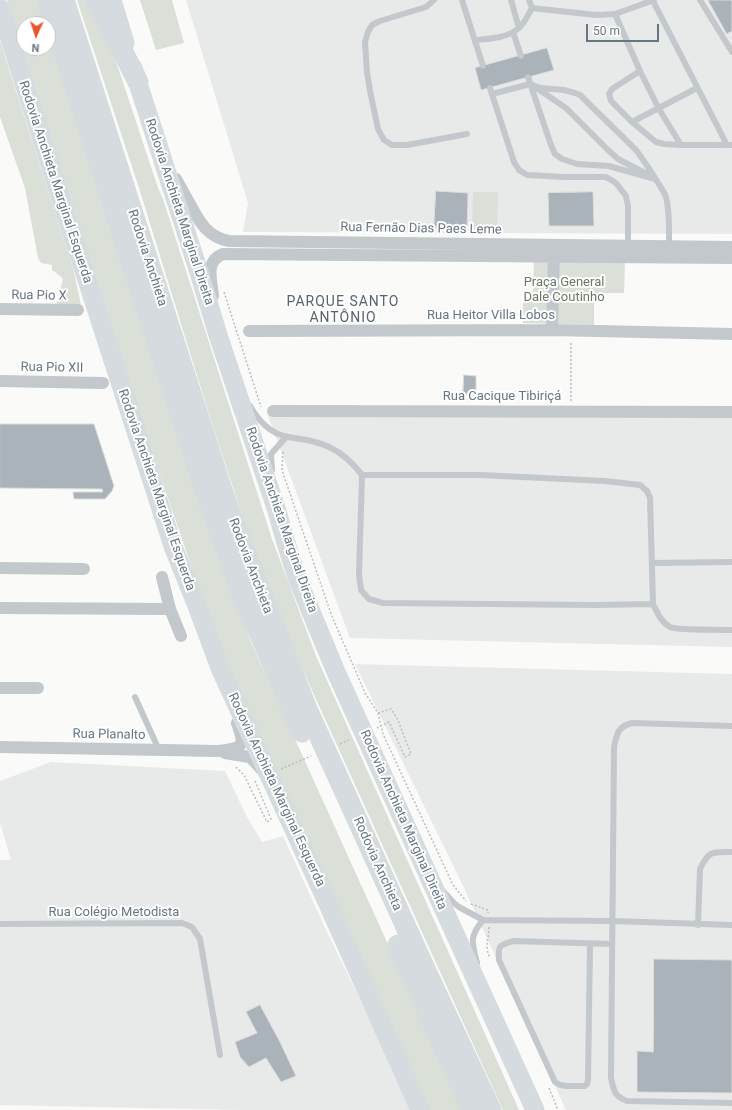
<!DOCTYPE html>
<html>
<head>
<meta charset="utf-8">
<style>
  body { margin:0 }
  #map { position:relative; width:732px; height:1110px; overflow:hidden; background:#fafaf8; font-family:Roboto,sans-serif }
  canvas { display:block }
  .north { position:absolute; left:16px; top:16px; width:40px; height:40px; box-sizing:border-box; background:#fff; border:1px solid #c1c8cd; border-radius:50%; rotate:183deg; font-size:11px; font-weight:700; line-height:16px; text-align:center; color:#657683 }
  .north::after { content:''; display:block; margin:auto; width:14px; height:18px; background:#e4572e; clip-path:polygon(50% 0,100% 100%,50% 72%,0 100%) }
  .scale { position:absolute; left:586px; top:24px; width:73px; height:18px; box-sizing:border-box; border:2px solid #657683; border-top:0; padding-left:5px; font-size:12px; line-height:14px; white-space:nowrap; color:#657683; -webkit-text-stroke:3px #fff; paint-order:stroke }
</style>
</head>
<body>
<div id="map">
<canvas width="732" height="1110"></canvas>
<div class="north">N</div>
<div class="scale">50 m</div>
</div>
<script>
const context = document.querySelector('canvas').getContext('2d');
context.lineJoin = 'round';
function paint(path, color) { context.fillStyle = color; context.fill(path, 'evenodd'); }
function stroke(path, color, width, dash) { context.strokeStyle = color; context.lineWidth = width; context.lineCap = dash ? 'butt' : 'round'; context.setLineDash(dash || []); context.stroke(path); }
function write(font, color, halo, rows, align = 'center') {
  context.font = font + ' Roboto,sans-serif'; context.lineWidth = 4; context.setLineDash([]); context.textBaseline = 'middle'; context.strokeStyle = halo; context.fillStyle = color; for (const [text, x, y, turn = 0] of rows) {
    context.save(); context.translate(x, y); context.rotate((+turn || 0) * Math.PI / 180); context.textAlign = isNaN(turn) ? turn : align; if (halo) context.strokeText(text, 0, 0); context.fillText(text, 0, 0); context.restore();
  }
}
paint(new Path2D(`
  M186 0H732V234L243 232 248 203Z
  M267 413 732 417V647L350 638Z
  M355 664 732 674V1110H566L465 890Z
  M51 762 225 771 247 817 262 842 283 836 327 932 370 1020 411 1110H240L0 1105V860H11L0 823V781Z`), '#e8e9e9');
paint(new Path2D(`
  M7 0H38L46 24H24V48H48V31L188 467 251 642 463 1110H428L214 633 136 404Z
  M77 0H91L101 16 158 188 163 199 272 539 316 656 519 1110H503L285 631 253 548 213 427 139 188Z
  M140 0H172L184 43 156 50Z
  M0 41 73 268 81 305 56 306 63 279 59 275 52 270V265L41 263 38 258 25 188 0 117Z
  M473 192H498L497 230 472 229Z
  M534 259 625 261 624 293H594V325L523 323V299H533Z`), '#dadfd7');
const building = new Path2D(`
  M708 0H732V31L727 34Z
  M547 48 554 70 481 90 475 68Z
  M436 191 468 193 467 229 434 228Z
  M593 192 594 226H549L548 193Z
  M464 375 476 376V394H472V397L468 396V394H463Z
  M0 424H94L114 486 112 491 105 499H74L73 492H103L102 489 0 488Z
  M654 959 732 960V1093L637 1092V1051L653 1052Z
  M260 1005 279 1040 296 1076 281 1082 266 1058 249 1067 240 1057 235 1042 257 1033 246 1012Z`);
paint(building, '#aab3b9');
stroke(building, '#dcdcda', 1);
stroke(new Path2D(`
  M224 292 261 407
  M571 401V341
  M283 452 282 470 331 614 365 693 378 713 391 709 397 718 411 754 405 757 389 722 377 728
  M378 713 383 734 453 885 466 901
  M340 744 351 739
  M236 767 244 775 267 822 271 819 255 781 256 780
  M281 769 311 756
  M471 904 488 910V913
  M489 927C489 941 484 945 490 958
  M549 1088 558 1110`), '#bbbfc2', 1.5, [2, 2]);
stroke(new Path2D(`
  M434 0 426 7 380 21 372 25 368 32 365 42 367 72 370 91 378 129 384 140 392 145H407L467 134
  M462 0 483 66
  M511 0 519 28
  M529 0 532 8
  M700 0 732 52
  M653 1 727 145
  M615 14 640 71 659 109 681 145H732
  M513 32 521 56
  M475 40C489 39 509 38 520 27 525 22 528 15 532 8L596 15 615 14 654 0
  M528 77 551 145 555 154 562 159 577 164 609 166 655 179
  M535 87 566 108 607 149 618 159 647 174
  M490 88 514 162 519 170 527 175 565 177H606L616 183 626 196 628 206V245
  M492 94 530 84 541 88 564 90 575 93 580 95 636 150C643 159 649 169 655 178 659 185 663 189 666 197 670 212 669 230 669 246
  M632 122 611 101 609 94 612 89 640 71
  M681 145 664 144 656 142 632 122 697 88
  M250 406C258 420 271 434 288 437 297 439 306 439 315 442 335 447 350 459 362 475L359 574 361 590 369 599 383 603 595 605 653 604
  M272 470 271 454 286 437
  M362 475H480L605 481 640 485 647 491 650 498 653 604C657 612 661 622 670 627 679 631 719 629 732 630
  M653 563 732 562
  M135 697 159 750
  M732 726 632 723C617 727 617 734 614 747L611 1078C614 1091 614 1096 627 1101L732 1103
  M444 892 454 903 459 907 483 920 613 921 732 925
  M0 924 182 923 192 927 200 939 220 1055
  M698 925 700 869C709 850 713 852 732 852
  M590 944 588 1080 587 1084 585 1086H567L560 1085 555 1082 499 960C498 945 499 945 514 941L612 944
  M477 963C472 942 469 937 483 920`), '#c3c8cc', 6);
stroke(new Path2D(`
  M176 179C181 188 186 197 191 206 200 223 208 237 229 241L732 247
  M213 296C212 281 204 261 223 254L732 258
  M0 309 78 310
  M552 330 554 250
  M249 331 552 330 732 334
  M0 381 103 383
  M273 411 732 412
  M0 568 84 569
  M162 577 170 609 181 636
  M0 608 170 609
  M0 688H38
  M0 747 218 751C242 748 246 748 237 723
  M225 753 249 757 253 760 262 770`), '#c3c8cc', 12);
stroke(new Path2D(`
  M112 0 125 43
  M0 8 67 218 174 549 197 606 220 668 327 902 420 1110
  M133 68 198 269 218 335 277 511 286 543 297 578 336 672 535 1110`), '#d6dbdf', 19);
stroke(new Path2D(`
  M47 0 206 493 242 593 302 732
  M64 0 223 493 252 571 307 709 426 971 491 1110
  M96 0 110 26 138 82
  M398 945 472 1110`), '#d6dbdf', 21);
write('13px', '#657683', '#fff', [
  ["Rodovia Anchieta Marginal Esquerda",55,182,72],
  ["Rodovia Anchieta Marginal Direita",179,212,72],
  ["Rua Fernão Dias Paes Leme",421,229,1],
  ["Rodovia Anchieta",147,258,72],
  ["Rua Pio X",39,296,1],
  ["Rua Heitor Villa Lobos",491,316],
  ["Rua Pio XII",52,368,1],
  ["Rua Cacique Tibiriçá",502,397],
  ["Rodovia Anchieta Marginal Esquerda",156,490,71],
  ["Rodovia Anchieta Marginal Direita",281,520,71],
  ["Rodovia Anchieta",250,566,69],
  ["Rua Planalto",109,735,1],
  ["Rodovia Anchieta Marginal Esquerda",276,790,65],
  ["Rodovia Anchieta Marginal Direita",403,820,66],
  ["Rodovia Anchieta",377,864,66],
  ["Rua Colégio Metodista",114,913]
]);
write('13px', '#687a64', '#fff', [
  ["Praça General",564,283],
  ["Dale Coutinho",564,298]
]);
context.letterSpacing = '1px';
write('14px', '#57646e', '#fff', [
  ["PARQUE SANTO",343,302],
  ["ANTÔNIO",343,318]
]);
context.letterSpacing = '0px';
</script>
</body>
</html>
